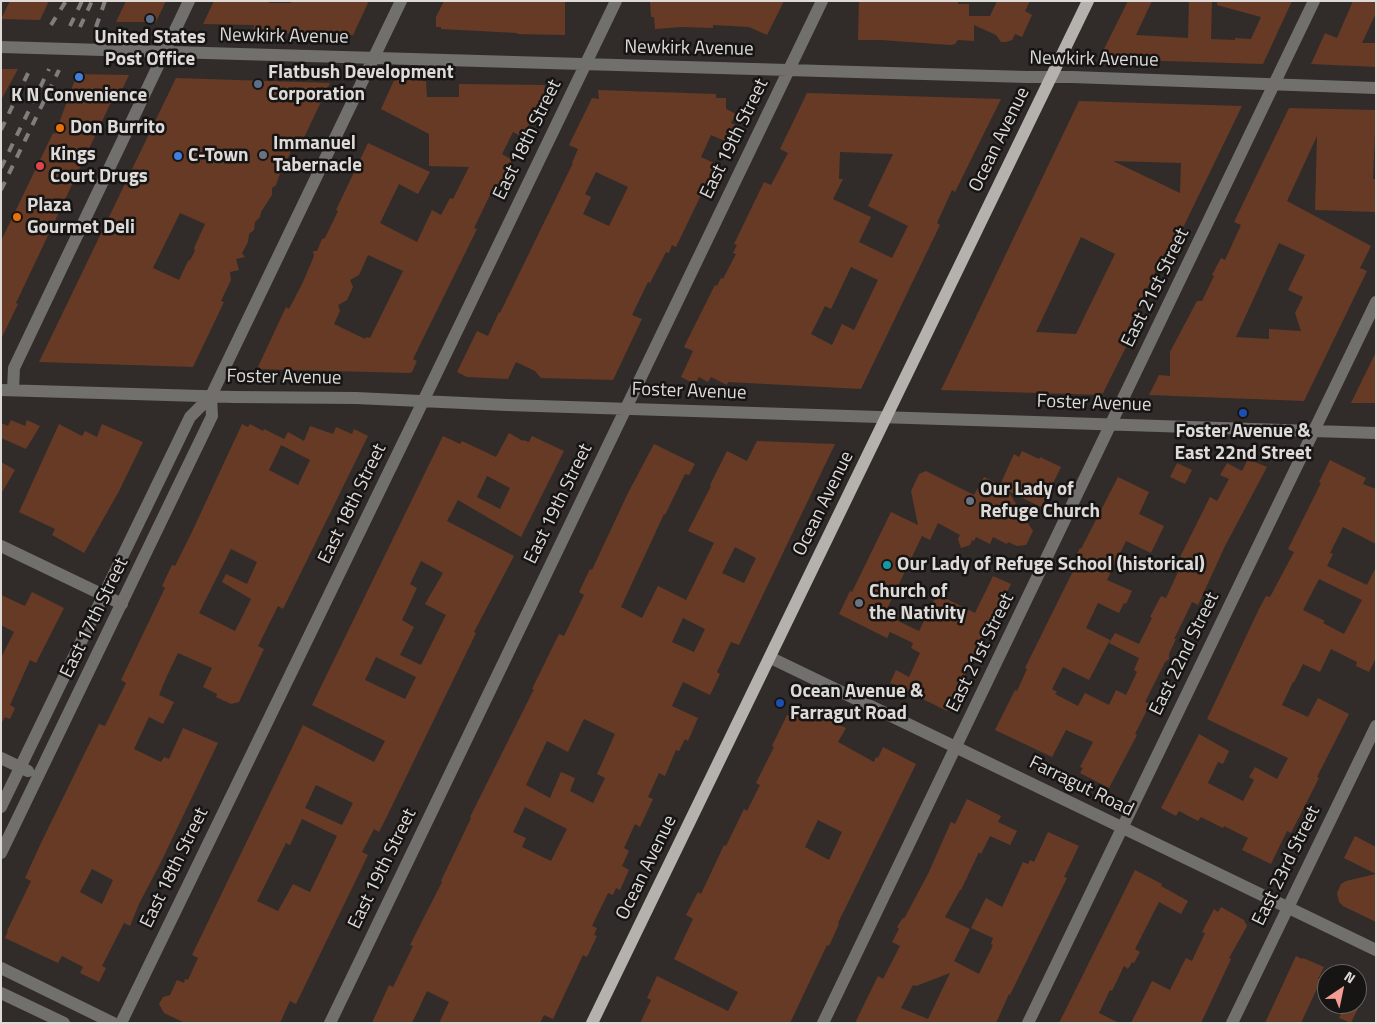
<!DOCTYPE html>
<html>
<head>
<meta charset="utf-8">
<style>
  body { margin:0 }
  #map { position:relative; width:1377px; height:1024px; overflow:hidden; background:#312c29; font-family:"Titillium Web",sans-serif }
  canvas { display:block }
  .frame { position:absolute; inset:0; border:2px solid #dddad8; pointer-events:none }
  .north { position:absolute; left:1317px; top:964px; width:50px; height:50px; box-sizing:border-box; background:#171514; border:1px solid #666462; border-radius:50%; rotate:34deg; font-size:14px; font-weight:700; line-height:20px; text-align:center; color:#dddad8 }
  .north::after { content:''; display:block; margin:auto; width:18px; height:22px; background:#f59c93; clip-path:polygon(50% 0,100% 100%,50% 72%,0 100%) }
</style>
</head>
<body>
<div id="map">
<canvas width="1377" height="1024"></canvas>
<div class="frame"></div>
<div class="north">N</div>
</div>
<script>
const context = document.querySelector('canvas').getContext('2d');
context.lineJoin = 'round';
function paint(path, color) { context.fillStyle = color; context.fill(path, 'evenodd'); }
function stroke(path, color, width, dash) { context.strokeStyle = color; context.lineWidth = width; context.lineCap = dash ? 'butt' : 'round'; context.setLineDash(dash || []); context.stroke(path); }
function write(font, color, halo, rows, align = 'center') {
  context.font = font + ' "Titillium Web",sans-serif'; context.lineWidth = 5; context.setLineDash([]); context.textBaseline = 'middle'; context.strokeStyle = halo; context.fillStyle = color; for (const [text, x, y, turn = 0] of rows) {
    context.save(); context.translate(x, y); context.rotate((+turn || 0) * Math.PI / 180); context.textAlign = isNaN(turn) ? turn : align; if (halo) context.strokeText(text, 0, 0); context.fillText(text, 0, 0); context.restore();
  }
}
paint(new Path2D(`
  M10 1H49L40 20 1 19Z
  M126 1H166L156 22H116Z
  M214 1H268L269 3H291L292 1H369L353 35 253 33 254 25 203 24Z
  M444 1H565V35L517 34V33L441 29V27H436V17Z
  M650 1H784L767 35 749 27 713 25V28L682 27 655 29 654 17H651Z
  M859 1H958V4H969V16H990L997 1H1030L1025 11 1032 15 1022 37 1015 34 1012 40 1006 42H1001L996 35 974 25V41L958 40 955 44 951 45 881 40H858Z
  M1128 1H1152L1136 35 1188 38 1189 1H1212L1211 39 1235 40V38L1251 39 1261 17 1217 5V1H1292L1263 64 1099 59Z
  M1353 1H1376V13L1362 43H1376V67L1311 64 1325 33 1337 38Z
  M1 69H18L1 100Z
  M77 74 129 75 119 96 113 98 16 303 18 304 1 339V241L53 133 55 134Z
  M176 78 330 83 299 148 293 145 287 161 284 163 283 172 280 174 276 185 272 188V195L261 212 260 217 255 222 254 230 249 234 248 242 242 253 245 257 236 259 239 270 230 272 231 280 221 301 224 302 193 367 39 362ZM180 213 205 224 194 248 195 251 190 260 188 261 179 280 153 268Z
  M395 78 426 81 427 97H459V84L545 85 544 94 523 137 513 132 502 154 512 160 494 197 490 195 474 228 477 229 413 359 417 361 412 372 409 373 257 369 286 307 289 309 303 282 314 256 313 251H317L322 239 325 238 338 211 336 210 368 143 430 172 418 194 399 184 380 223 417 242 432 210 441 215 450 198 453 199 469 167 429 166V134L381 109ZM368 255 403 271 370 338 366 337 365 339 334 324 340 311 338 305 347 300 353 287 350 280 359 275Z
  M598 90 716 94V98H726V109L736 114 731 123 735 125 727 142 711 135 701 157 716 164 676 247 672 245 669 253 666 252 650 283 648 282 632 315 642 319 613 380 541 378 535 371 516 362 508 379 467 377 457 372 477 331 488 336 499 312 500 313 573 163H572L578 149 569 145 592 98 599 99ZM596 172 628 187 609 226 583 214 591 197 585 194Z
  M807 93 1001 99 955 192 952 190 937 223 940 225 861 389 728 382 727 385 711 377 708 382 699 377 695 384 681 377 693 351 684 347 715 285 717 286 721 278 723 279 736 254 733 253 737 245 734 244 764 182 771 185 788 153 780 149ZM840 152 893 154 868 206 908 226 892 258 859 242 871 217 833 199 843 179H839ZM851 267 878 280 854 330 842 324 832 345 811 334 825 306 831 309Z
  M1079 101 1242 106 1177 240 1179 241 1174 252 1169 250 1165 259 1162 258 1131 321 1121 345 1126 347 1102 395 941 390ZM1113 161 1181 163 1180 193ZM1081 237 1115 254 1076 334 1036 332Z
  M1289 108 1376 110 1373 179H1376V212L1315 210 1317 136 1287 201 1371 246 1360 268 1367 271 1304 401 1149 395 1159 375 1170 376V352L1197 301H1202L1214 276 1212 275 1221 258 1225 260 1241 225 1234 222ZM1279 243 1305 255 1288 290 1303 297 1295 313 1301 331 1269 329V339L1236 337Z
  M1376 352V403H1351Z
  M11 420 25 426 27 420 40 426 26 449 1 438V423L8 426Z
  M59 424 82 436 85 431 97 437 102 424 143 442 118 493 84 553 52 535 55 529 19 512Z
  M242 424 248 427 250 424 263 431 264 429 284 439 269 470 298 485 310 460 281 445 288 432 304 441 310 426 333 434 336 427 352 434 354 429 368 436 283 609 278 606 258 646 264 649 239 702 231 704 216 697 217 694 203 687 212 668 178 653 166 678 159 695 174 702 163 724 149 717 134 749 161 762 164 757 169 759 183 728 218 743 161 862 139 904 130 926 124 923 102 966 106 968 99 982 80 973 83 967 62 956 58 963 5 938 8 931H7L31 881 25 878 41 843 99 724 105 726 126 683 121 680 165 588 162 586 172 565 175 566 191 534ZM231 549 257 562 247 584 226 574 222 582 251 599 235 631 199 613ZM92 869 113 880 102 904 80 892Z
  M509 433 523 441V440L529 442 532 436 564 451 521 537 458 500 447 521 514 556 474 632 476 633 390 810 379 832 374 829 362 852 368 855 296 1004 290 1001 280 1023H185L164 1013 159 1004 163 997 170 995 177 980 184 983 185 979 188 980 198 958 192 955 303 725 374 762 385 741 312 705 443 436 460 444 462 441 496 457ZM487 476 510 488 500 509 477 497ZM421 561 443 573 425 604 446 615 421 665 400 655 414 627 402 620 417 588 410 584ZM376 657 416 677 405 699 365 680ZM316 785 353 803 342 825 305 808ZM302 819 337 836 310 892 293 884 278 911 257 901 286 843 290 845Z
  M757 441 835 444 739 645 731 642 717 672 720 674 710 695 683 682 672 706 698 718 688 741 685 739 679 751 676 750 665 776 659 773 648 797 653 799 640 827 635 824 624 848 629 851 622 866 629 870 620 890 616 888 613 895 608 893 592 926 597 928 594 935 597 936 587 957 583 955 553 1019 544 1015 540 1023H439L449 1002 427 991 412 1023H372L389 985 393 987 413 946 410 945 442 882 441 881 471 818 470 817 534 689H532L559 634 564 636 584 595 579 592 590 569 592 570 627 495 654 444 695 464 689 475 685 474 665 515 664 514 621 607 642 618 658 586 686 600 714 543 688 531 711 486 710 485 727 451 747 461ZM735 547 756 558 744 583 722 573ZM683 618 705 629 694 652 672 642ZM584 719 615 734 597 774 605 778 593 803 570 791 575 778 561 772 550 798 526 785 547 741 568 752ZM525 807 567 829 551 861 522 847 526 838 513 832Z
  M1022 451 1039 459 1040 457 1061 467 1041 507 1008 491 1033 531 1026 545 1017 546 1008 542 1007 544 993 537 990 544 976 537 974 541 972 540 970 545 961 548 958 539 960 535 938 523 930 540 922 536 887 609 899 615 896 620 919 631 937 594 975 613 993 576 1011 584 947 711 890 683 896 670 909 677 920 653 911 648 913 643 890 632 887 638 839 614 850 591 852 592 891 512 918 525 911 491 919 474 926 471 974 495 984 477 1000 485 1014 454 1019 457Z
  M1248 459 1267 467 1225 546 1198 605 1192 602 1183 621 1174 639H1176L1169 654V659L1165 662 1145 702 1150 704 1135 734 1137 735 1109 788 1080 773 1083 768 1080 767 1093 742 1066 730 1052 757 995 730 1015 690 1017 691 1027 669 1025 668 1076 565 1072 563 1080 548 1081 549 1118 477 1149 492 1139 514 1164 526 1151 553 1126 541 1107 580 1132 591 1126 604 1124 603 1119 613 1098 603 1086 628 1110 640 1089 680 1063 667 1052 689 1057 692 1055 694 1078 706 1085 693 1109 705 1116 690 1126 695 1137 672 1134 670 1139 658 1109 643 1115 633 1139 644 1152 618 1150 617 1161 596 1166 598 1184 559 1180 557 1210 497 1217 501 1229 479 1220 475 1227 463 1242 471Z
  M1330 460 1366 478 1363 484 1376 489V544L1343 527 1330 553 1333 554 1327 566 1367 585 1376 567V658L1369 672 1356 666 1357 662 1331 649 1320 672 1303 664 1294 682H1293L1282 705 1308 717 1318 698 1349 714 1317 777 1319 778 1291 833 1287 831 1271 864 1242 850 1248 838 1224 826 1223 828 1201 817 1198 821 1179 811 1176 816 1161 808 1199 734 1229 751 1223 764 1218 762 1208 783 1243 801 1254 780 1249 777 1255 767 1277 779 1288 758 1207 719 1259 609 1266 596 1270 597 1294 552 1288 549 1321 483 1319 482ZM1319 579 1362 600 1344 634 1323 623 1325 621 1303 610Z
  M1 462 15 470 1 494Z
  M1177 463 1192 470 1185 484 1170 477Z
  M32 592 64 608 36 663 30 660 10 705 15 708 10 719 5 717 1 724V658L14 632 1 625V595L25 606Z
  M797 705 846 728 838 742 874 762 876 757 878 758 883 747 916 764 838 923 839 924 829 946 827 945 790 1023H640L651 1000 647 998 657 976 728 1011 738 992 674 959 693 919 686 915 698 892 701 894 724 845 726 846 744 809 747 811 760 785 756 783 774 747 772 746 787 715 791 717ZM818 820 842 832 829 860 805 847Z
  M967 799 1001 816 998 822 1017 831 1010 845 990 836 981 854 979 852 961 890H960L945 917 970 929 954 961 979 974 993 945 991 944 993 938 971 928 986 898 1002 907 1023 862 1028 864 1030 860 1034 862 1048 832 1079 846 1064 877 1067 878 1010 995 1009 994 996 1023H855L878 976 883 979 900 946 892 942 899 929 897 927 902 919 905 917 928 874 951 822 955 824ZM950 973 928 1019 901 1008 913 985 916 986Z
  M1355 836 1376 847V874L1344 858Z
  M1135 870 1162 884 1161 886 1188 901 1181 914 1159 902 1135 949 1140 952 1134 963 1132 962 1128 969 1124 966 1112 991 1110 990 1099 1013 1119 1023H1059Z
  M1376 874V922L1343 906 1339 902 1337 893 1341 884 1346 881Z
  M1221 907 1244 920 1247 926 1229 958 1231 959 1201 1023H1131L1152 981 1170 990 1186 958 1192 961 1205 933 1202 932 1214 909 1218 912Z
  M1296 956 1302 959 1303 958 1324 967 1318 979 1321 980 1301 1023H1265Z
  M1345 1004H1360L1351 1023 1339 1018Z`), '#673a26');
stroke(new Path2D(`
  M1 47 1027 77H1072L1376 88
  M1 390 234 397 356 398 507 405 1376 433
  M13 390 14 368 189 1
  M1 546 122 604
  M771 658 1376 950
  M1 758 28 771
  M1 807 190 417 211 396 401 1
  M1 853 212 416 211 396
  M1 968 113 1023
  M1 993 64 1023
  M121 1023 415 418 616 1
  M330 1023 822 1
  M823 1023 1314 1
  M1028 1023 1376 302
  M1232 1023 1376 726`), '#71706d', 12);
stroke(new Path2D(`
  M592 1023 1088 1`), '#b5b2ad', 12);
stroke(new Path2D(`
  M51 25 66 1
  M70 26 82 1
  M80 27 92 1
  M96 27 105 1
  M1 130 30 69
  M1 168 49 69
  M1 190 59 70`), '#817d7a', 4, [9, 9]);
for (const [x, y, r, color] of [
  [150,19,5,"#5c6f8a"],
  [79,77,5,"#3f7fe0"],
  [258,84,5,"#5c6f8a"],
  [60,128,5,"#e8710a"],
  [263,155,5,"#6b7280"],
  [178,156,5,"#3f7fe0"],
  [40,166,5,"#e0444e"],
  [17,217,5,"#e8710a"],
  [1243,413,5,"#1a4fb4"],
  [970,501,5,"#6b7280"],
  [887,565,5,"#0f9aa8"],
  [859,603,5,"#6b7280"],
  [780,703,5,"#1a4fb4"]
]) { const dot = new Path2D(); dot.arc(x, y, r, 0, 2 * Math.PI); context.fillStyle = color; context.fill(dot); stroke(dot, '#171514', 2); }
write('19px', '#dddad8', '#171514', [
  ["Newkirk Avenue",284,37,1],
  ["Newkirk Avenue",689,49,1],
  ["Newkirk Avenue",1094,60,1],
  ["East 19th Street",735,139,-64],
  ["East 18th Street",528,140,-64],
  ["Ocean Avenue",1000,140,-64],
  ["East 21st Street",1156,288,-64],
  ["Foster Avenue",284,378,1],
  ["Foster Avenue",689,392,2],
  ["Foster Avenue",1094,404,2],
  ["East 18th Street",353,504,-64],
  ["East 19th Street",559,504,-64],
  ["Ocean Avenue",824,504,-64],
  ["East 17th Street",95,618,-64],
  ["East 21st Street",981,653,-64],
  ["East 22nd Street",1185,654,-64],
  ["Farragut Road",1081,787,26],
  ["East 23rd Street",1287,866,-64],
  ["East 18th Street",175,868,-64],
  ["Ocean Avenue",647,868,-64],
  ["East 19th Street",383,869,-64]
]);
write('bold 19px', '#dddad8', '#171514', [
  ["United States",150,38,"center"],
  ["Post Office",150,60,"center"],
  ["Flatbush Development",268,73],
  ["Corporation",268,95],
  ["K N Convenience",79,96,"center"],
  ["Don Burrito",70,128],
  ["Immanuel",273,144],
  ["Tabernacle",273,166],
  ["Kings",50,155],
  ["Court Drugs",50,177],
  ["C-Town",188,156],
  ["Plaza",27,206],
  ["Gourmet Deli",27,228],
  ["Foster Avenue &",1243,432,"center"],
  ["East 22nd Street",1243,454,"center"],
  ["Our Lady of",980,490],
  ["Refuge Church",980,512],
  ["Our Lady of Refuge School (historical)",897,565],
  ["Church of",869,592],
  ["the Nativity",869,614],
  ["Ocean Avenue &",790,692],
  ["Farragut Road",790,714]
], 'left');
</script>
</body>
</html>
